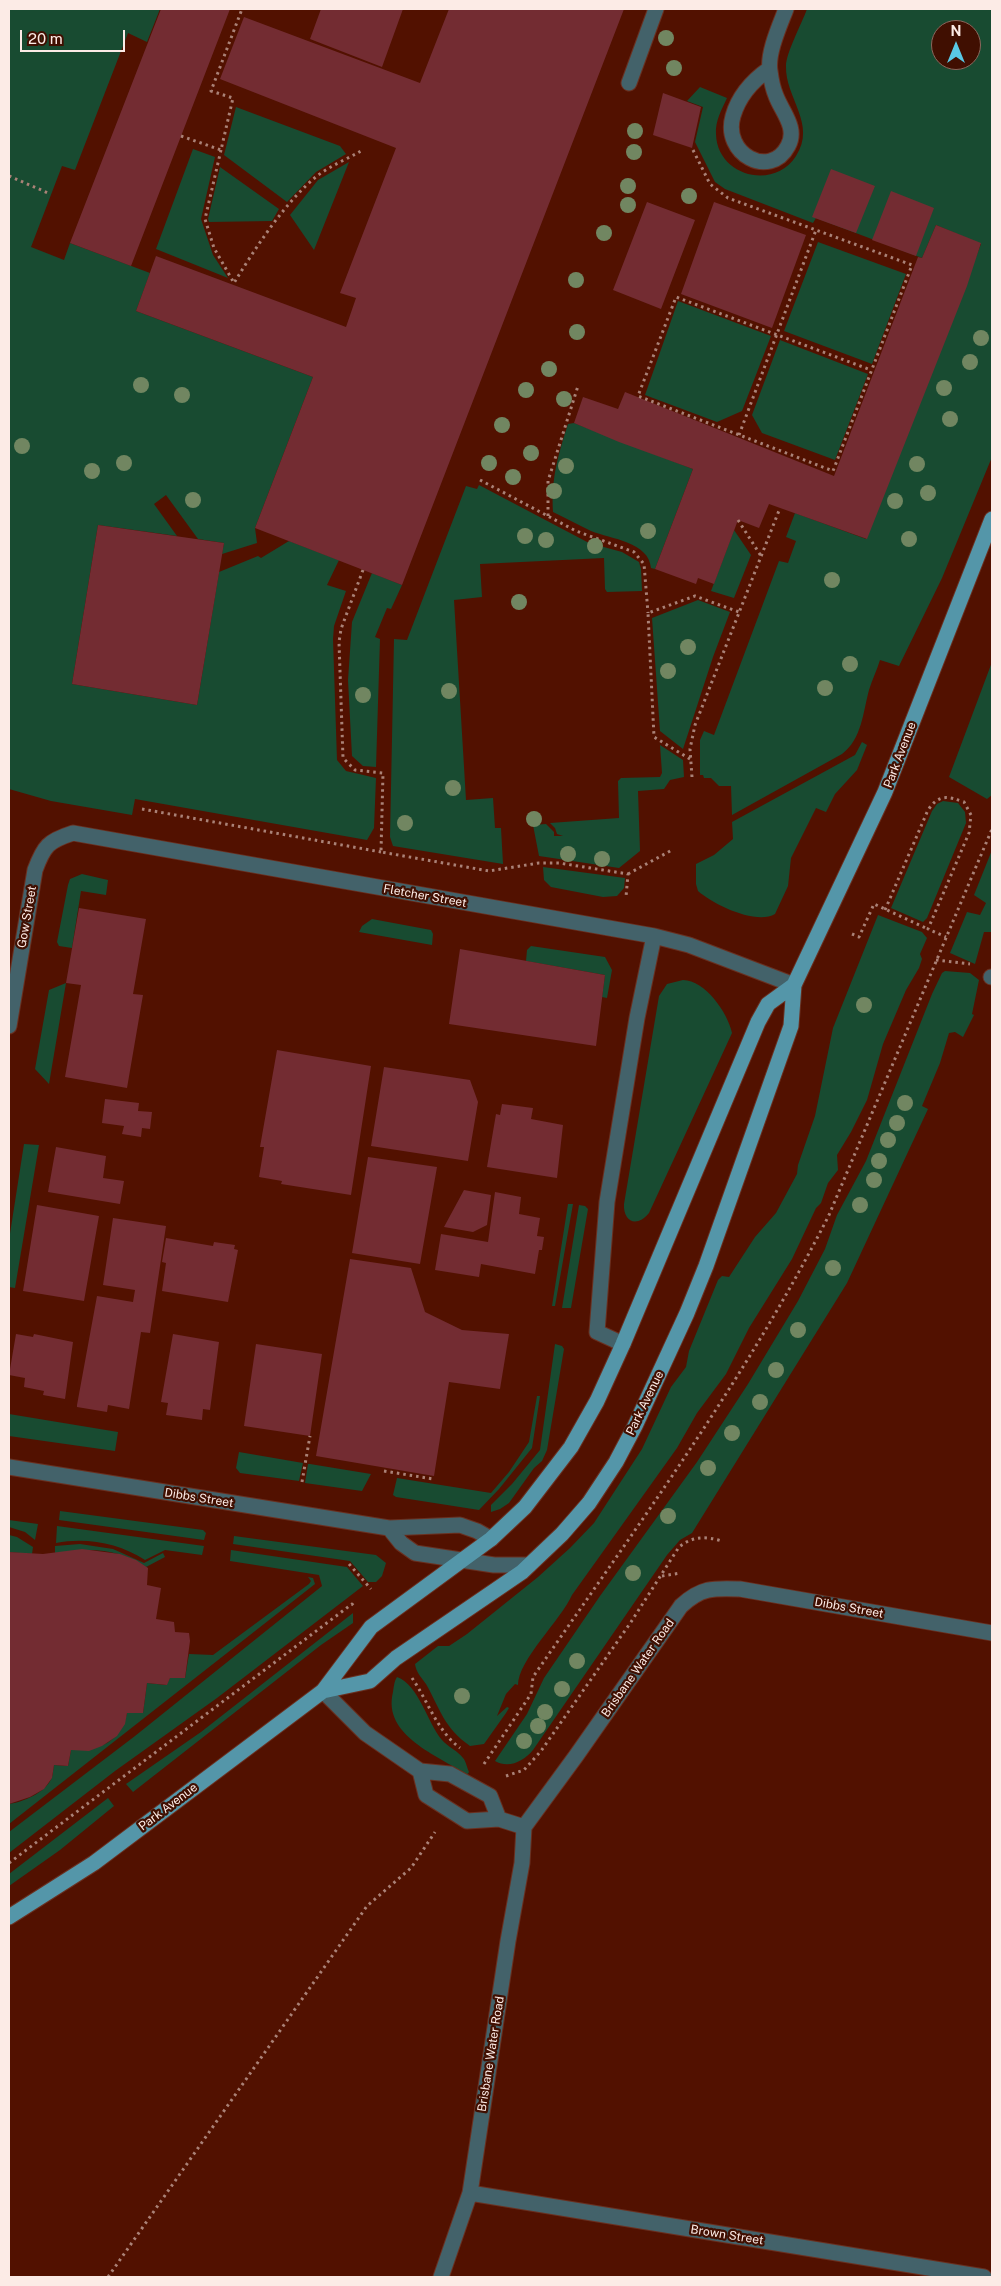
<!DOCTYPE html>
<html>
<head>
<meta charset="utf-8">
<style>
  body { margin:0 }
  #map { position:relative; width:1001px; height:2286px; overflow:hidden; background:#521100; font-family:"Public Sans",sans-serif }
  canvas { display:block }
  .frame { position:absolute; inset:0; border:10px solid #fcebe6; pointer-events:none }
  .north { position:absolute; left:931px; top:20px; width:50px; height:50px; box-sizing:border-box; background:#400f01; border:1px solid #8b675d; border-radius:50%; rotate:0deg; font-size:14px; font-weight:700; line-height:20px; text-align:center; color:#fcebe6 }
  .north::after { content:''; display:block; margin:auto; width:18px; height:22px; background:#59c8e5; clip-path:polygon(50% 0,100% 100%,50% 72%,0 100%) }
  .scale { position:absolute; left:20px; top:30px; width:105px; height:22px; box-sizing:border-box; border:2px solid #fcebe6; border-top:0; padding-left:6px; font-size:15px; line-height:18px; white-space:nowrap; color:#fcebe6; -webkit-text-stroke:4px #400f01; paint-order:stroke }
</style>
</head>
<body>
<div id="map">
<canvas width="1001" height="2286"></canvas>
<div class="frame"></div>
<div class="north">N</div>
<div class="scale">20 m</div>
</div>
<script>
const context = document.querySelector('canvas').getContext('2d');
context.lineJoin = 'round';
function paint(path, color) { context.fillStyle = color; context.fill(path, 'evenodd'); }
function stroke(path, color, width, dash) { context.strokeStyle = color; context.lineWidth = width; context.lineCap = dash ? 'butt' : 'round'; context.setLineDash(dash || []); context.stroke(path); }
function write(font, color, halo, rows, align = 'center') {
  context.font = font + ' "Public Sans",sans-serif'; context.lineWidth = 4.5; context.setLineDash([]); context.textBaseline = 'middle'; context.strokeStyle = halo; context.fillStyle = color; for (const [text, x, y, turn = 0] of rows) {
    context.save(); context.translate(x, y); context.rotate((+turn || 0) * Math.PI / 180); context.textAlign = isNaN(turn) ? turn : align; if (halo) context.strokeText(text, 0, 0); context.fillText(text, 0, 0); context.restore();
  }
}
paint(new Path2D(`
  M9 9H160L147 42 128 33 75 170 62 166 31 247 64 260 70 243 150 273 136 311 313 377 255 528 257 543 222 554 224 543 198 539 166 495 154 504 177 536 98 525 72 684 197 705 219 572 258 556 261 558 289 541 339 560 327 585 346 591 334 626 333 639 337 760 346 771 376 778 374 828 367 840 135 799 132 815 51 801 9 789Z
  M807 9H992V457L942 578 899 666 880 660C877 670 872 680 869 690 863 712 862 739 842 754L732 815 731 786H719L711 778H704L703 775H700V740L704 731 714 735 779 561 788 563 796 541 786 537 795 513 866 539 981 244 936 225 922 258 816 218 813 223 725 189 715 182 695 142 703 107 687 101 700 87 727 98C722 109 715 121 716 134 717 176 774 191 796 156 817 124 785 98 786 66 786 53 802 23 807 9ZM941 30H971V60H941Z
  M236 107 340 146 346 154 316 172 287 202 224 155Z
  M193 149 215 157 201 219 213 255 228 278 156 249Z
  M349 162 314 250 290 215 318 180Z
  M220 167 279 209 272 221 209 222 208 219Z
  M818 242 906 274 872 364 784 331Z
  M678 301 771 336 742 411 717 422 645 395Z
  M780 340 868 374 835 460 762 433 752 415Z
  M574 423 693 469 655 569 651 568C649 542 611 539 591 531 578 525 566 518 553 512 551 479 558 455 568 424Z
  M479 485 589 543 622 552 639 562 641 569 642 591 607 592 605 589 604 558 480 564 482 597 454 600 466 800 493 798 495 828H501L503 864 393 846 390 837 394 639 407 640 466 486 477 489Z
  M734 530 751 555 734 598 711 591Z
  M372 573 402 585 391 609 387 608 375 637 380 639 376 767 363 766 352 756 348 680 352 622Z
  M698 600 730 612 713 657 683 749 660 731 652 618Z
  M992 662V795L987 799 949 777Z
  M862 742 867 745 857 770 835 794 826 812 816 808 791 858 788 886 775 914C756 925 714 905 698 891L696 884V864L714 855 733 839 732 822 855 755Z
  M660 745 683 760 684 777 670 780 664 789 638 791 640 851 619 868 539 856 533 825 546 824 554 832V836H563L557 834 555 828 550 823 619 818 618 781 621 778 660 777 662 773Z
  M943 801 958 803 965 812 966 823 927 918 923 922 891 908 932 811 937 804Z
  M992 850V932H984L975 964 950 953 967 912 980 915 986 903 974 895Z
  M543 867 625 878 624 888 617 896 603 897 551 887 544 880Z
  M82 874 108 880 106 895 81 891 72 948 59 946 57 942 68 885 70 879Z
  M878 915 922 932 927 938 920 954 922 959 919 968 906 990 883 1044 867 1100 851 1132 837 1155 838 1170 828 1183 821 1203 816 1208 792 1259 749 1328 726 1374 697 1413 677 1448 572 1595C561 1620 518 1660 518 1685L515 1684 506 1694 497 1716 507 1707 509 1708 506 1713 484 1744 470 1746C444 1728 440 1709 426 1684 421 1677 416 1672 415 1664L438 1646H449L467 1634 538 1577 570 1548 594 1523 642 1449 671 1387 686 1367 689 1351 718 1280 722 1276 729 1277 755 1237 776 1213 797 1174 798 1165 815 1116 833 1028Z
  M372 919 431 930 433 934 432 945 359 932 362 926Z
  M531 946 605 957 612 970 607 998 602 997 605 975 526 961 527 950Z
  M945 971 970 973 979 980 972 1014 974 1015 963 1037 955 1032 949 1033 940 1063 922 1106 928 1109 847 1283 692 1533 680 1540 667 1555 533 1750C524 1761 509 1769 495 1761L527 1714 544 1678 600 1596 697 1462 748 1384 798 1301 825 1249 837 1215 866 1161 932 994 942 973Z
  M683 980C705 980 728 1013 732 1033L649 1213C637 1228 623 1222 624 1204L659 996 667 984Z
  M66 983 49 1084 35 1069 49 990Z
  M24 1144 39 1145 15 1288 9 1287V1240Z
  M568 1204H573L555 1306H552Z
  M579 1205 585 1206 588 1209 571 1308H562Z
  M555 1344 562 1346 564 1349 547 1450 542 1461 534 1468 509 1503 500 1509 491 1512V1505L512 1484 540 1450Z
  M537 1396H540L532 1448 499 1489 479 1510 396 1497 393 1495 397 1478 491 1493 509 1472 529 1442Z
  M9 1414 118 1432 115 1451 9 1436Z
  M239 1452 303 1463 299 1481 240 1473 236 1468Z
  M308 1464H310L371 1474 362 1491 305 1483Z
  M60 1511 203 1530 206 1533 204 1540 59 1520Z
  M9 1520 38 1524 35 1540 25 1532 9 1527Z
  M57 1526 204 1546 202 1555 165 1550 145 1560C119 1543 86 1537 56 1543Z
  M9 1535 17 1537 33 1547 32 1554 9 1552Z
  M234 1536 376 1555 386 1563 382 1576 376 1582H368L350 1561 233 1544Z
  M80 1544 113 1549 144 1563 163 1553 165 1557 146 1567C118 1548 87 1547 55 1554V1546Z
  M231 1550 347 1567 363 1586 217 1698 115 1771 9 1853V1832L135 1736 322 1586 319 1575 230 1561Z
  M308 1577 313 1578 315 1584 9 1824V1804C23 1802 46 1793 52 1777 53 1774 53 1769 54 1765L68 1766 71 1750C99 1751 121 1742 127 1713H143L147 1683 166 1685 170 1678H185L189 1654 213 1655 309 1584 311 1581Z
  M353 1613V1623L321 1645 133 1792 126 1784 201 1732Z
  M397 1677C419 1685 427 1722 442 1740 448 1747 458 1751 463 1758 466 1761 467 1768 469 1772L467 1775C438 1755 382 1736 393 1692 394 1686 394 1682 397 1677Z
  M108 1798 114 1806 60 1850 9 1886V1874Z`), '#184b31');
paint(new Path2D(`
  M161 9H230L131 266 70 243Z
  M321 9H403L382 67 310 39Z
  M449 9H624L402 585 255 528 313 377 136 311 156 256 346 327 356 298 340 293 396 148 220 79 244 17 420 83Z
  M663 93 701 107 692 148 653 135Z
  M831 169 875 186 856 233 812 217Z
  M891 191 934 208 916 256 872 240Z
  M647 202 695 220 661 309 613 290Z
  M714 202 806 235 772 328 681 294Z
  M936 225 981 243 967 286 867 539 769 504 759 528 738 520 714 584 698 578 696 584 655 569 693 469 619 442 574 423 583 397 618 409 625 392 834 476 918 257 922 258Z
  M98 525 224 543 197 705 72 684Z
  M79 908 146 919 133 994 143 995 127 1088 65 1077 81 985 66 983Z
  M460 949 605 975 596 1046 449 1024Z
  M277 1050 371 1066 351 1195 281 1184 282 1181 259 1177 264 1147H260Z
  M384 1067 470 1080 478 1102 468 1161 371 1146Z
  M105 1099 139 1103 138 1111 152 1112 150 1129 142 1128 141 1137 122 1134 124 1126 102 1123Z
  M502 1104 533 1108 531 1119 563 1125 557 1178 487 1167 496 1114 500 1115Z
  M56 1147 106 1156 103 1178 124 1181 120 1204 48 1192Z
  M368 1157 437 1167 420 1264 352 1253Z
  M464 1190 491 1195 487 1225 473 1232 444 1227Z
  M495 1192 521 1197 519 1214 540 1218 537 1236 544 1237 542 1250H539L535 1274 481 1264 479 1277 435 1270 441 1234 488 1242Z
  M37 1205 99 1216 84 1301 23 1291Z
  M113 1218 166 1226 150 1333 141 1332 129 1409 108 1405 107 1412 77 1407V1405L97 1296 133 1302 135 1290 103 1285Z
  M166 1238 213 1246 214 1242 235 1245 234 1249 238 1250 228 1302 162 1291 166 1263 162 1262Z
  M350 1259 411 1268 425 1312 462 1330 509 1334 500 1389 449 1382 434 1476 316 1456Z
  M16 1334 33 1337 34 1334 73 1342 65 1399 43 1395 44 1391 24 1387 25 1378 9 1375Z
  M173 1334 219 1342 210 1410 203 1409 202 1420 166 1415 168 1403 161 1402Z
  M256 1344 322 1354 310 1436 244 1426Z
  M82 1549 120 1554 136 1560 148 1568 147 1585 161 1588 156 1619 174 1622 175 1632 189 1633 190 1641 185 1678H170L167 1685 147 1683 143 1713H127L125 1724 117 1736 102 1746 89 1751 71 1750 68 1766 54 1765 52 1778 44 1789 30 1797 9 1804V1552L43 1554Z`), '#732c32');
const minor = new Path2D(`
  M769 69C752 81 739 95 733 116 722 154 770 180 788 146 798 128 782 112 776 96 773 89 771 79 770 71 767 53 780 25 786 9
  M629 83 656 9
  M991 977H992
  M9 1026 35 870C44 846 48 841 73 833L654 936 689 945 794 985
  M623 1344 597 1332 607 1202 637 1018 654 936
  M9 1467 389 1528 460 1525 477 1531 491 1539
  M389 1528 401 1543 415 1553 494 1565H529
  M323 1691 365 1733 420 1771 450 1774 490 1796 499 1819
  M420 1771 426 1795 467 1821 499 1819 524 1827
  M470 2193 984 2277
  M441 2277 470 2193 508 1941 522 1863 524 1827 576 1756 681 1606C701 1587 714 1588 740 1589L992 1633`);
const major = new Path2D(`
  M323 1691 370 1681 396 1658 522 1572 562 1534 589 1503 616 1462 635 1426 687 1313 706 1266 791 1026 794 985 885 792 992 519
  M9 1917 94 1863 323 1691 371 1627 491 1539 525 1507 571 1447 597 1401 623 1344 758 1022 768 1004 794 985`);
stroke(minor, '#6a3020', 17);
stroke(major, '#6a3020', 17);
stroke(new Path2D(`
  M181 136 221 150 233 98 211 91 242 9
  M221 150 205 219 214 248 234 283C256 247 285 202 317 176 330 166 347 159 361 151
  M693 150 710 184 728 198 912 265 833 471 638 396 676 297 871 370
  M9 176 48 193
  M739 435 816 230
  M480 480 576 531 634 552 644 564 648 613
  M548 516V481L578 386
  M738 520 761 556
  M363 570 341 629 339 642 343 758 355 770 383 773 381 852 489 871 539 863H559L628 874 626 897
  M690 759 654 737 648 613 695 596 739 612
  M692 777 690 749 695 725 780 508
  M142 809 381 852
  M628 874 672 850
  M885 910 928 810C939 794 947 796 964 802L971 815 969 833 928 929 946 937
  M852 934 859 937 874 904 928 929
  M936 960 970 964
  M384 1471 433 1479
  M302 1482 310 1436
  M349 1564 371 1589
  M662 1576 681 1573
  M412 1678C428 1701 437 1731 460 1748
  M484 1764 531 1694 533 1677C637 1526 746 1379 829 1215L992 829
  M506 1776 524 1770 541 1751 631 1622 679 1547C693 1536 705 1536 722 1541
  M9 1863 352 1604 355 1607
  M108 2277 367 1906 411 1868 435 1832`), '#aa8277', 3, [2.5, 4]);
stroke(minor, '#43626a', 15);
stroke(major, '#5496a9', 15);
context.fillStyle = '#718661';
for (const [x, y] of [
  [666,38],
  [674,68],
  [635,131],
  [634,152],
  [628,186],
  [689,196],
  [628,205],
  [604,233],
  [576,280],
  [577,332],
  [981,338],
  [970,362],
  [549,369],
  [141,385],
  [944,388],
  [526,390],
  [182,395],
  [564,399],
  [950,419],
  [502,425],
  [22,446],
  [531,453],
  [124,463],
  [489,463],
  [917,464],
  [566,466],
  [92,471],
  [513,477],
  [554,491],
  [928,493],
  [193,500],
  [895,501],
  [648,531],
  [525,536],
  [909,539],
  [546,540],
  [595,546],
  [832,580],
  [519,602],
  [688,647],
  [850,664],
  [668,671],
  [825,688],
  [449,691],
  [363,695],
  [453,788],
  [534,819],
  [405,823],
  [568,854],
  [602,859],
  [864,1005],
  [905,1103],
  [897,1123],
  [888,1140],
  [879,1161],
  [874,1180],
  [860,1205],
  [833,1268],
  [798,1330],
  [776,1370],
  [760,1402],
  [732,1433],
  [708,1468],
  [668,1516],
  [633,1573],
  [577,1661],
  [562,1689],
  [462,1696],
  [545,1712],
  [538,1726],
  [524,1741]
]) { context.beginPath(); context.arc(x, y, 8, 0, 2 * Math.PI); context.fill(); }
write('12px', '#fcebe6', '#400f01', [
  ["Park Avenue",900,755,-69],
  ["Fletcher Street",425,896,10],
  ["Gow Street",27,917,-80],
  ["Park Avenue",645,1403,-64],
  ["Dibbs Street",199,1498,9],
  ["Dibbs Street",849,1608,10],
  ["Brisbane Water Road",638,1668,-55],
  ["Park Avenue",168,1807,-37],
  ["Brisbane Water Road",491,2054,-81],
  ["Brown Street",727,2235,9]
]);
</script>
</body>
</html>
